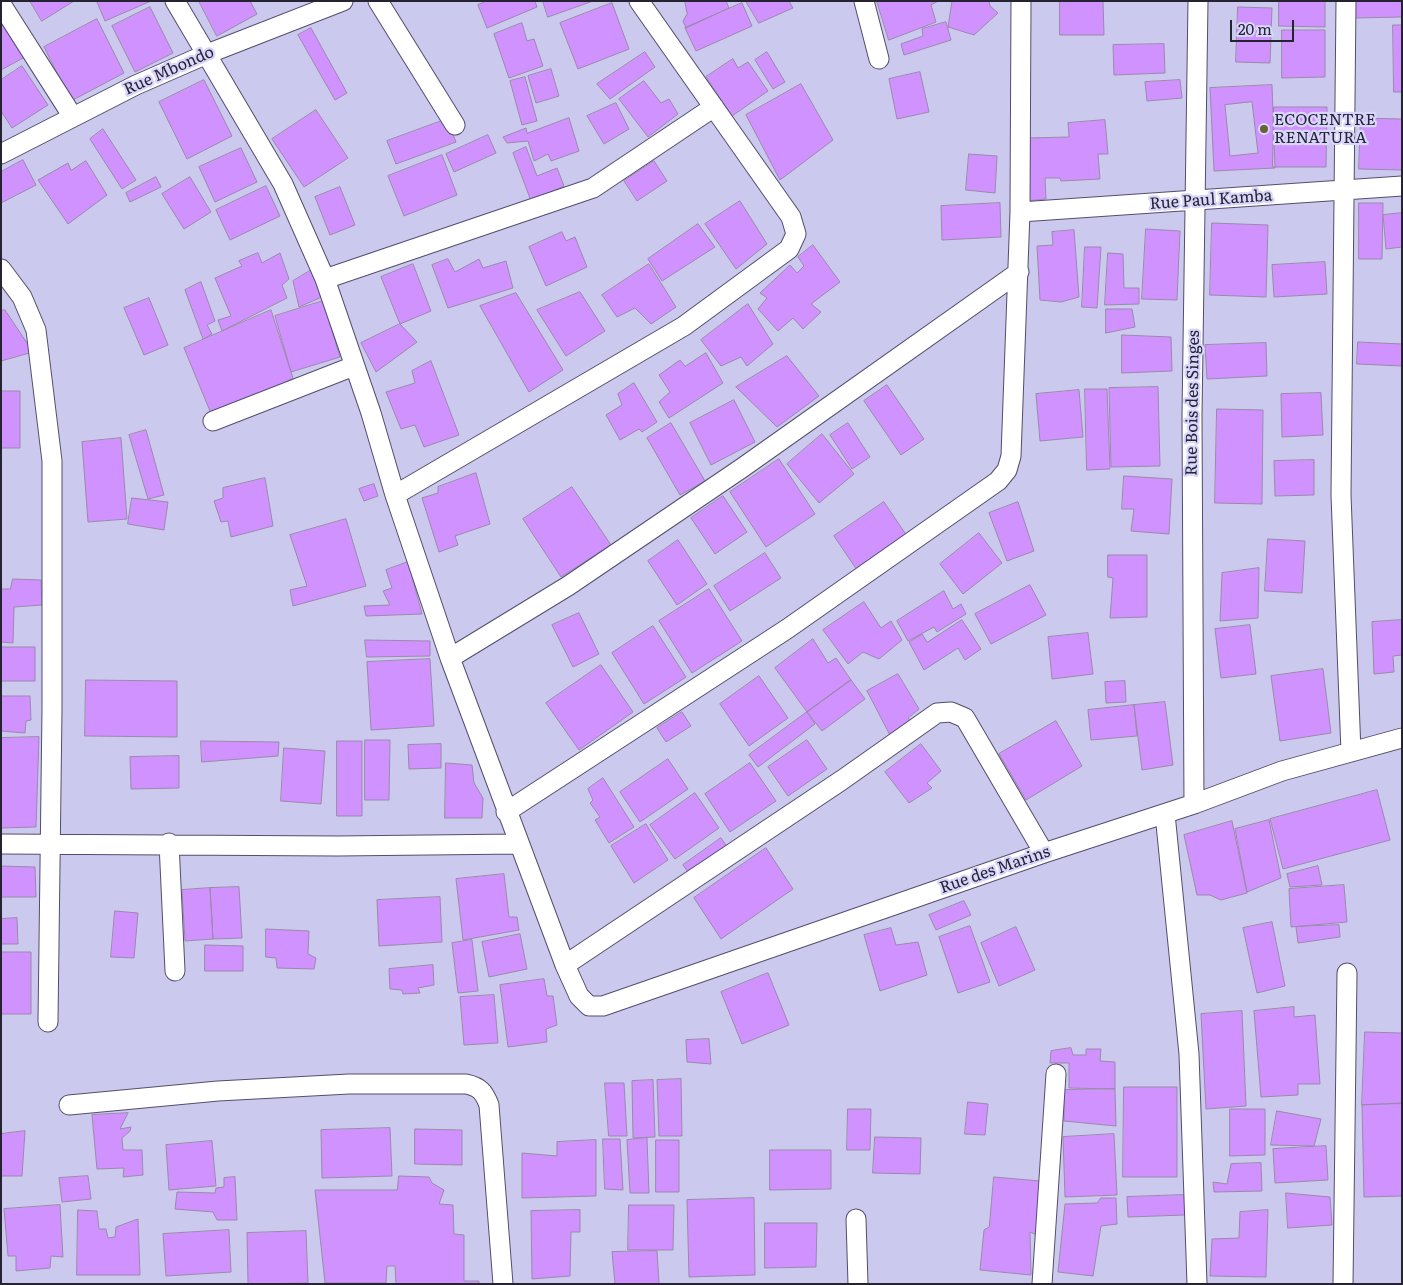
<!DOCTYPE html>
<html>
<head>
<meta charset="utf-8">
<style>
  body { margin:0 }
  #map { position:relative; width:1403px; height:1285px; overflow:hidden; background:#ccc9ee; font-family:Literata,serif }
  canvas { display:block }
  .frame { position:absolute; inset:0; border:2px solid #252332; pointer-events:none }
  .scale { position:absolute; left:1230px; top:20px; width:64px; height:22px; box-sizing:border-box; border:2px solid #252332; border-top:0; padding-left:6px; font-size:15px; line-height:18px; white-space:nowrap; color:#252332; -webkit-text-stroke:4px #d9d6fc; paint-order:stroke }
</style>
</head>
<body>
<div id="map">
<canvas width="1403" height="1285"></canvas>
<div class="frame"></div>
<div class="scale">20 m</div>
</div>
<script>
const context = document.querySelector('canvas').getContext('2d');
context.lineJoin = 'round';
function paint(path, color) { context.fillStyle = color; context.fill(path, 'evenodd'); }
function stroke(path, color, width, dash) { context.strokeStyle = color; context.lineWidth = width; context.lineCap = dash ? 'butt' : 'round'; context.setLineDash(dash || []); context.stroke(path); }
function write(font, color, halo, rows, align = 'center') {
  context.font = font + ' Literata,serif'; context.lineWidth = 4.5; context.setLineDash([]); context.textBaseline = 'middle'; context.strokeStyle = halo; context.fillStyle = color; for (const [text, x, y, turn = 0] of rows) {
    context.save(); context.translate(x, y); context.rotate((+turn || 0) * Math.PI / 180); context.textAlign = isNaN(turn) ? turn : align; if (halo) context.strokeText(text, 0, 0); context.fillText(text, 0, 0); context.restore();
  }
}
const building = new Path2D(`
  M30 1H74L42 21Z
  M99 1H151L105 21 97 2Z
  M199 1H250L257 14 217 36Z
  M487 1H535L537 7 487 28 478 5Z
  M543 1H593L548 17Z
  M685 1H726L729 8 686 28 683 21 687 14Z
  M746 1H789L793 8 759 23Z
  M877 1H938L931 5 936 22 889 40Z
  M989 1 990 6 998 13 974 35 948 27 952 1Z
  M1060 1H1103L1104 35H1060Z
  M1279 1H1325V27L1279 26Z
  M1355 1H1402V17L1354 18Z
  M612 3 629 49 578 69 560 23Z
  M742 3 752 26 696 51 685 28Z
  M150 7 173 53 135 72 112 26Z
  M1238 7 1272 8 1270 63 1236 62Z
  M1 18 25 57 1 70Z
  M97 19 124 73 71 101 44 47Z
  M946 22 951 40 904 55 901 44 923 36 922 29Z
  M522 23 527 41 534 39 543 66 509 78 494 34Z
  M1393 25H1402V92H1394Z
  M311 28 347 93 335 100 298 35Z
  M1282 30H1325V77L1282 78Z
  M1164 44 1165 73 1114 75 1113 45Z
  M645 52 655 67 610 99 597 84Z
  M767 52 785 82 773 89 755 60Z
  M733 59 738 68 748 62 768 91 732 116 706 77Z
  M22 66 48 105 12 128 1 111V80Z
  M551 69 559 96 536 103 528 76Z
  M920 72 929 112 897 119 889 79Z
  M525 77 537 121 522 125 510 81Z
  M204 80 232 136 187 159 159 102Z
  M1180 80 1182 98 1147 101 1145 82Z
  M644 81 661 103 669 99 678 114 648 137 619 99Z
  M801 84 833 140 780 180 746 115Z
  M1272 85 1275 168 1214 171 1210 88ZM1252 102 1258 153 1230 156 1225 105Z
  M616 103 629 129 604 144 587 116Z
  M1274 107H1327L1326 167H1273Z
  M316 110 348 158 304 187 272 139Z
  M569 118 579 151 551 161 548 154 534 161 528 141 507 143 503 137 526 128 527 133Z
  M1361 118 1402 119V170L1359 169Z
  M447 119 456 142 396 164 387 141Z
  M1105 120 1108 154H1098L1100 179 1061 181 1060 178H1045L1046 199 1026 201 1028 138 1069 137 1068 123Z
  M103 129 136 180 122 189 90 139Z
  M488 135 496 153 454 172 446 154Z
  M526 147 537 176 557 168 564 186 531 201 513 153Z
  M241 148 257 182 215 202 199 167Z
  M969 154 997 156 995 193 966 190Z
  M442 155 457 195 404 216 388 176Z
  M23 160 36 185 1 203V172Z
  M86 161 107 195 68 224 38 180 68 163 71 170Z
  M654 161 667 181 637 201 624 181Z
  M156 177 161 187 130 202 126 193Z
  M190 177 211 212 184 229 162 194Z
  M266 186 280 216 230 240 216 210Z
  M340 187 355 225 330 235 315 197Z
  M740 201 767 244 736 269 705 224Z
  M1000 203 1001 237 942 240 941 206Z
  M1359 203H1383L1382 259H1359Z
  M1402 213V247L1386 249 1383 215Z
  M1212 223 1268 225 1266 297 1210 295Z
  M698 224 715 247 662 281 648 259Z
  M1146 229 1180 231 1177 300 1142 299Z
  M1074 230 1079 297 1061 302 1040 300 1037 246 1053 245 1052 232Z
  M562 232 566 241 575 237 587 267 546 286 529 247Z
  M813 245 840 282 811 304 821 312 803 329 793 318 778 331 758 309 767 298 760 293 790 265 797 273 804 266 798 257Z
  M1085 247H1101L1097 308 1082 307Z
  M258 253 262 263 280 253 289 279 282 285 287 298 222 331 218 320 231 316 215 278 242 266 239 261Z
  M1108 253 1123 254 1124 288H1139V304L1105 305Z
  M448 259 455 272 479 259 483 268 506 261 513 288 448 308 432 265Z
  M1325 262 1327 294 1274 297 1272 265Z
  M413 264 431 311 400 324 381 277Z
  M649 264 676 307 651 324 635 308 617 317 602 295Z
  M313 269 322 297 299 307 293 281Z
  M201 282 215 321 207 325 212 334 203 339 185 290Z
  M580 292 605 331 566 356 537 310Z
  M516 293 563 370 529 392 480 306Z
  M149 298 168 345 144 355 124 308Z
  M323 301 340 357 291 372 275 316Z
  M748 304 773 344 747 366 741 357 721 366 701 340Z
  M1106 309H1132L1135 327 1106 333Z
  M5 310 33 352 1 361V311Z
  M271 310 293 378 255 399 212 416 184 348Z
  M400 324 417 342 376 372 361 343Z
  M1122 335 1171 337 1172 371 1122 373Z
  M1358 342 1402 344V366L1357 364Z
  M1266 343 1267 376 1207 379 1205 345Z
  M706 353 723 383 669 418 659 402 670 392 659 375 680 360 685 366Z
  M787 356 819 396 777 427 736 387Z
  M431 361 459 435 424 447 415 425 401 429 386 392 415 383 412 371Z
  M634 383 657 422 642 432 639 429 620 440 606 415 622 405 618 394Z
  M887 385 924 439 901 455 864 401Z
  M1158 387 1160 466 1111 467 1109 388Z
  M1085 389H1107L1110 469 1087 470Z
  M1079 390 1083 437 1040 441 1036 394Z
  M1 391H20V448H1Z
  M1321 393 1323 435 1282 437 1281 394Z
  M734 400 755 442 711 465 690 423Z
  M1217 409 1263 410 1262 504 1215 503Z
  M671 423 705 481 680 495 647 438Z
  M848 423 870 457 852 469 830 435Z
  M146 430 164 495 148 499 129 435Z
  M822 434 854 474 819 503 787 464Z
  M121 438 127 519 88 522 82 442Z
  M779 459 815 514 766 547 730 492Z
  M1314 460V495L1275 496 1274 461Z
  M476 473 490 524 455 536 458 545 439 552 422 498 438 493V487Z
  M1124 476 1172 479 1169 534 1131 531 1134 509H1122Z
  M265 478 273 526 231 537 228 521 221 522 214 501 223 498V488Z
  M374 484 378 496 364 501 359 489Z
  M572 487 611 545 561 577 523 519Z
  M723 496 747 532 715 554 691 518Z
  M132 498 168 502 164 530 128 524Z
  M884 502 909 539 859 573 834 536Z
  M1018 502 1034 551 1007 561 989 513Z
  M346 519 366 586 293 606 290 590 307 586 290 535Z
  M979 533 1002 563 963 594 940 564Z
  M1268 539 1305 541 1302 593 1265 591Z
  M678 540 707 584 677 605 648 561Z
  M765 553 781 578 730 611 714 586Z
  M1108 555H1147V617L1110 618 1113 578 1108 577Z
  M408 562 422 614 366 616 364 606 390 605 383 591 392 588 386 570Z
  M1259 568 1258 618 1220 621 1222 573Z
  M13 579 41 580 42 605 14 607 13 643 1 642V589H10Z
  M1030 585 1046 615 991 644 975 614Z
  M709 589 742 641 692 673 659 621Z
  M944 591 953 609 961 604 966 614 937 632 934 627 908 641 897 621Z
  M864 602 881 628 891 621 902 640 879 659 863 652 848 664 823 630Z
  M579 613 599 654 573 667 552 625Z
  M962 620 981 649 965 660 958 648 924 670 909 642 922 634 927 642Z
  M1402 620V655L1393 656 1394 672 1374 674 1372 622Z
  M1250 625 1256 674 1221 678 1215 629Z
  M653 626 686 677 644 704 612 653Z
  M1088 633 1093 674 1052 679 1048 637Z
  M813 639 828 663 836 658 851 680 807 712 775 668Z
  M365 640 430 641V656L367 657Z
  M1 647H35V681H1Z
  M430 659 434 726 371 730 367 662Z
  M601 665 633 712 579 750 546 703Z
  M1323 669 1331 733 1280 741 1271 676Z
  M898 674 919 709 908 718 913 723 891 737 867 691Z
  M759 676 788 718 749 746 720 704Z
  M86 680 177 681V737L85 736Z
  M851 680 865 699 822 731 807 712Z
  M1125 681 1126 702 1106 703 1105 682Z
  M1 696H30L31 720 26 721 25 733 1 731Z
  M1165 702 1173 765 1142 770 1134 705Z
  M1134 705 1137 736 1091 740 1088 710Z
  M682 712 691 726 666 742 657 728Z
  M807 712 815 724 758 767 749 755Z
  M1056 721 1082 766 1026 800 999 754Z
  M39 737 36 827 1 828V738Z
  M365 740H390L389 800H365Z
  M807 740 827 769 788 796 768 767Z
  M201 741 279 742 278 756 202 762Z
  M337 741H362V816H337Z
  M441 744V768L409 769 408 745Z
  M921 744 941 771 927 783 932 788 909 803 885 772Z
  M284 748 325 751 321 804 281 801Z
  M179 756V788L131 789 130 757Z
  M668 759 688 789 640 822 620 792Z
  M446 763 472 765 474 783 483 798 482 818H445Z
  M750 763 776 801 730 832 705 794Z
  M603 778 634 827 609 843 595 820 600 817 590 803 593 800 588 789Z
  M1377 790 1390 840 1283 869 1270 819Z
  M695 793 719 828 675 859 650 825Z
  M1269 820 1281 878 1247 892 1235 829Z
  M1232 821 1247 893 1221 900 1210 895H1197L1184 835Z
  M646 824 668 860 634 883 611 846Z
  M721 838 730 851 692 878 683 865Z
  M766 848 793 889 721 939 694 898Z
  M1 866 35 867 36 897H1Z
  M1318 866 1322 885 1290 887 1287 874Z
  M504 874 509 917H517L519 930 463 940 456 879Z
  M1344 885 1347 922 1291 927 1289 889Z
  M239 887 242 938 213 939 210 888Z
  M210 888 213 939 185 941 182 890Z
  M440 897 442 942 379 946 377 900Z
  M964 901 971 915 936 930 929 915Z
  M115 911 138 913 134 958 111 957Z
  M17 918 18 944H1V919Z
  M1272 922 1285 986 1257 993 1243 928Z
  M1339 925 1340 937 1298 943 1296 927Z
  M970 926 990 982 958 993 939 937Z
  M1016 927 1035 970 999 986 981 943Z
  M891 928 896 945 918 942 927 975 880 991 864 935Z
  M266 929 309 931 308 954 316 958 314 969 277 968 276 958 266 957Z
  M520 934 527 969 489 977 482 942Z
  M472 940 478 991 458 993 452 943Z
  M205 945 243 946V971H205Z
  M1 952H31V1014H1Z
  M433 965 434 985 418 988 420 993 403 994 402 990 390 989 389 969Z
  M768 973 789 1025 742 1044 721 992Z
  M544 979 547 996H553L557 1025 546 1029 547 1042 508 1047 500 985Z
  M494 995 498 1043 464 1045 460 997Z
  M1294 1007V1017L1315 1015 1320 1084H1298V1095L1261 1097 1254 1011Z
  M1242 1011 1246 1106 1206 1109 1201 1014Z
  M1365 1032 1402 1033V1103L1362 1105Z
  M709 1039 711 1064 687 1062 686 1040Z
  M1071 1048 1073 1055H1086V1049H1101L1100 1061 1115 1062V1089L1069 1088V1063H1050L1051 1051Z
  M681 1079 682 1136H659L657 1080Z
  M653 1080 655 1137 633 1138 632 1081Z
  M605 1083H624L627 1136H609Z
  M1124 1087H1177V1177H1123Z
  M1115 1089 1116 1126 1064 1121V1090Z
  M968 1102 988 1104 985 1135 965 1134Z
  M1402 1104V1196L1364 1197 1362 1105Z
  M848 1109H871L870 1150H847Z
  M1230 1109H1265V1155L1230 1156Z
  M1277 1111 1321 1119 1314 1146 1271 1145Z
  M128 1113 120 1129 131 1127 130 1131 122 1138 123 1150H142L143 1175 123 1177 124 1168 97 1169 92 1115Z
  M390 1128 392 1176 322 1178 321 1130Z
  M415 1129 462 1130V1165L415 1164Z
  M25 1131 22 1176H1V1134Z
  M1114 1134 1117 1195 1065 1197 1063 1137Z
  M875 1137 921 1138 920 1174 873 1173Z
  M647 1138 649 1193H630L627 1140Z
  M603 1139H620L623 1190 605 1189Z
  M596 1140V1196L522 1198V1153L557 1156V1142Z
  M656 1140H679V1192H656Z
  M212 1141 216 1186 169 1190 166 1145Z
  M1326 1146 1328 1180 1275 1183 1273 1149Z
  M770 1150H831V1189L770 1190Z
  M1261 1163 1262 1191 1214 1192 1213 1182 1227 1184 1231 1164Z
  M88 1176 91 1199 62 1202 59 1178Z
  M399 1176 429 1177 432 1183 444 1190 439 1204 453 1205 454 1234 464 1235V1281H479V1284H396L395 1266H387L386 1283H325L315 1190H397Z
  M235 1177 237 1220H217L213 1212 175 1209 177 1192 215 1193 216 1188 224 1187V1178Z
  M994 1177 1040 1181 1037 1235 1030 1232 1031 1275 980 1270 984 1230 989 1227Z
  M1286 1193 1330 1197 1332 1225 1288 1228Z
  M1184 1195 1185 1215 1128 1217 1127 1197Z
  M754 1198 755 1275 689 1277 687 1200Z
  M1101 1198H1116L1117 1224 1101 1226 1093 1276 1058 1272 1065 1204 1097 1203Z
  M60 1205 63 1257 51 1256 50 1268 16 1271V1256H8L4 1209Z
  M629 1205H674L673 1250H628Z
  M78 1210 97 1211 99 1229H106L108 1238 115 1237 116 1227 138 1219 140 1275H77Z
  M580 1210V1232H571L570 1276 532 1279 531 1211Z
  M1268 1210 1266 1277 1210 1276 1212 1239 1239 1238 1240 1212Z
  M765 1223H817L816 1267 765 1268Z
  M229 1230 231 1272 166 1276 163 1234Z
  M306 1231 308 1283 248 1284 247 1233Z
  M657 1251 659 1284H615L612 1252Z`);
paint(building, '#d092fe');
stroke(building, '#9b89aa', 1);
const minor = new Path2D(`
  M175 1 283 184 325 279 371 413 395 495 450 658 565 965 579 996 589 1006H603L1044 853 1194 804 1282 771 1402 738
  M378 1 455 125
  M864 1 879 59
  M1346 1 1341 495 1351 752
  M1 4 73 117
  M1 154 136 85 207 54 343 1
  M1020 212 1402 186
  M1 269 22 297 36 330 52 461V709L48 1022
  M325 279 593 188 714 107
  M213 421 354 366
  M395 495 684 326 789 249 796 234 791 217 639 1
  M450 658 568 586 742 468 1019 272
  M1194 804 1192 415 1198 1
  M506 812 787 629 998 481 1007 470 1011 456 1020 212 1021 1
  M1165 814 1189 1054 1197 1284
  M169 843 175 971
  M1 844 338 846 518 844
  M565 965 842 780 937 713 951 712 965 718 1044 853
  M69 1105 218 1091 349 1084H466C480 1087 484 1092 489 1105L503 1284
  M856 1219 858 1284
  M1042 1284 1056 1074
  M1343 1284 1347 973`);
stroke(minor, '#524e6e', 21);
stroke(minor, '#fff', 19);
for (const [x, y, r, color] of [
  [1264,129,5,"#636431"]
]) { const dot = new Path2D(); dot.arc(x, y, r, 0, 2 * Math.PI); context.fillStyle = color; context.fill(dot); stroke(dot, '#d9d6fc', 2); }
write('16px', '#252332', '#d9d6fc', [
  ["Rue Mbondo",169,71,-24],
  ["Rue Paul Kamba",1211,200,-4],
  ["Rue Bois des Singes",1193,403,-89],
  ["Rue des Marins",995,870,-19]
]);
write('16px', '#252332', '#d9d6fc', [
  ["ECOCENTRE",1274,120],
  ["RENATURA",1274,138]
], 'left');
</script>
</body>
</html>
